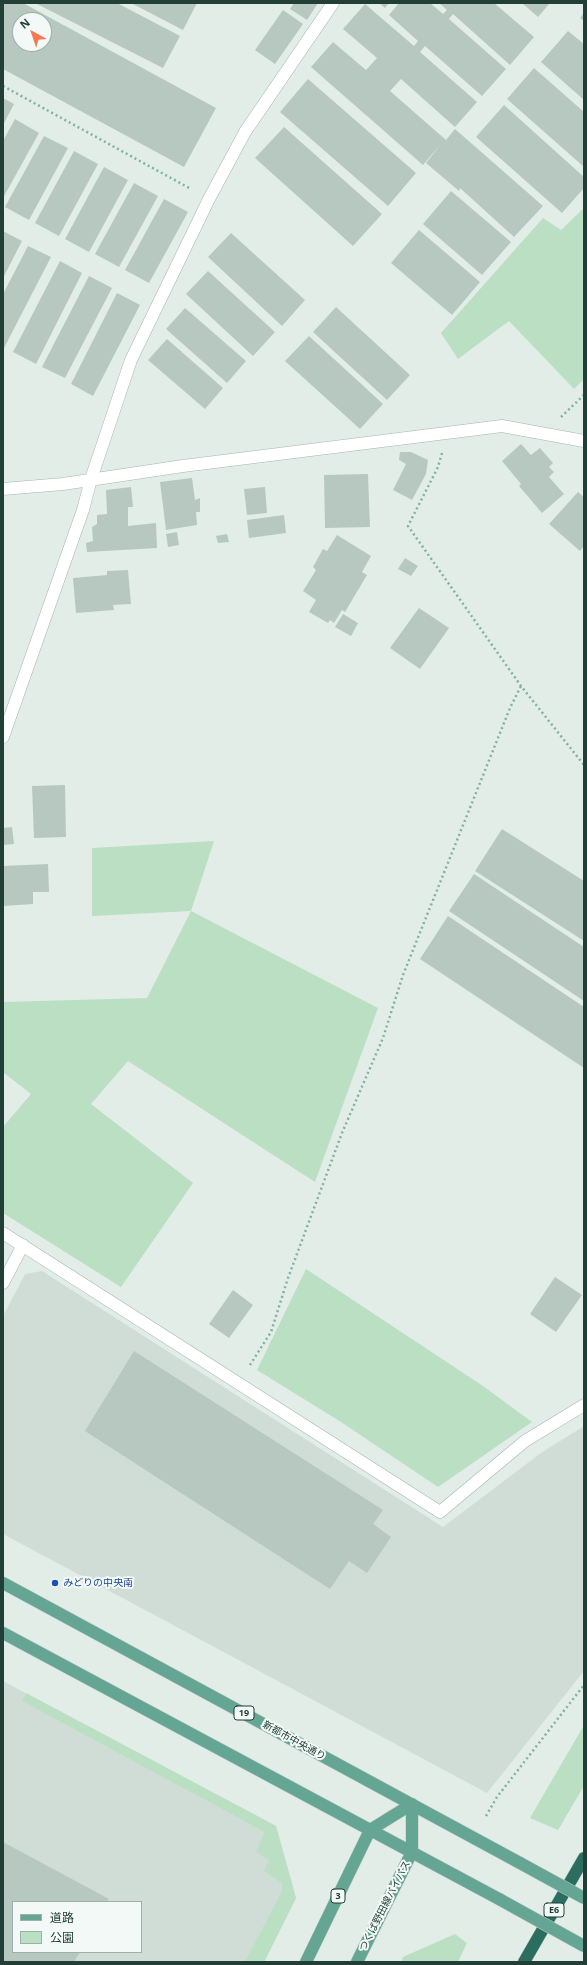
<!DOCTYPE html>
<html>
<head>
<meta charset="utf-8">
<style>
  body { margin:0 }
  #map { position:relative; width:587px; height:1965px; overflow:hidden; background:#e2ede8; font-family:"Noto Sans","Noto Sans JP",sans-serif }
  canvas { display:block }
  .frame { position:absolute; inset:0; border:4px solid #213f36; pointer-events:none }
  .legend { position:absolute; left:12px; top:1901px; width:130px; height:52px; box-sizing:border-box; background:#f3f9f6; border:1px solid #9fafa9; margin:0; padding:5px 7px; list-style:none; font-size:12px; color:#213f36 }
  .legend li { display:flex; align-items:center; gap:8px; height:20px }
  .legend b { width:20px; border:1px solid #9fafa9 }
  .north { position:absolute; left:12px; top:12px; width:40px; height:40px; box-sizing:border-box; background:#f3f9f6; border:1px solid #9fafa9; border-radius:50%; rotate:320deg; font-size:11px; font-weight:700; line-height:16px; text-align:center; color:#213f36 }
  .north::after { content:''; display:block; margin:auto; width:14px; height:18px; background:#f97854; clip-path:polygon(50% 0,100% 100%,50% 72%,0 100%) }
</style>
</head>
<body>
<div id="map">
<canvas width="587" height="1965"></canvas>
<div class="frame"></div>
<ul class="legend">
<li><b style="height:5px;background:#64a593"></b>道路</li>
<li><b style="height:11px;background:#badfc3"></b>公園</li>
</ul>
<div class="north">N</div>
</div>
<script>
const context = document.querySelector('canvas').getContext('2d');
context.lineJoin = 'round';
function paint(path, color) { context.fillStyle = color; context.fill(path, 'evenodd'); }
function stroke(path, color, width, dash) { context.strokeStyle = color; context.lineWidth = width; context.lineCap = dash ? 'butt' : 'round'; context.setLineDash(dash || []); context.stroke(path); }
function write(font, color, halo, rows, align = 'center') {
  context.font = font + ' "Noto Sans","Noto Sans JP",sans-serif'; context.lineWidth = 4; context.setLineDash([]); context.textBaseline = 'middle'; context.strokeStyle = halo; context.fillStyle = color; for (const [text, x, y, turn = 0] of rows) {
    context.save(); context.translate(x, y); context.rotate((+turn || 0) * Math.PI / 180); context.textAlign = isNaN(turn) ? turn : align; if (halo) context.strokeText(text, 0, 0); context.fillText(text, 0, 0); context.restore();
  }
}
paint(new Path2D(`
  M42 1271 443 1527 541 1453 584 1426V1671L487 1793 3 1534V1316L25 1274Z
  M3 1681 276 1826 296 1898 264 1962H3ZM13 1902H141V1952H13Z`), '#d0ddd7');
paint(new Path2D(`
  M584 208V379L574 389 509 321 458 359 441 333 543 218 561 230Z
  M214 841 191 911 378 1008 315 1182 128 1061 91 1104 193 1183 121 1287 3 1213V1127L31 1094 3 1072V1002L147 998 191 911 92 916V848Z
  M306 1269 483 1386 532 1422 438 1487 341 1422 257 1370Z
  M26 1693 276 1826 296 1898 264 1962H245L282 1891V1883L264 1871 269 1860 256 1852 265 1832 22 1701Z
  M584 1725V1786L558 1830 530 1818Z
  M455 1934 467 1943 458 1962H401L403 1957Z`), '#badfc3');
paint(new Path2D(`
  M3 3H23L216 108 184 167 3 69ZM20 20H44V44H20Z
  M35 3H117L180 36 163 68Z
  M131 3H197L183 30Z
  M294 3H318L307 20 290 9Z
  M379 3H389L385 8Z
  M399 3H430L443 14 447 10 439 3H494L534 37 510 65 453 14 449 19 506 69 482 96 425 46 420 52 477 102 455 127 401 79 390 91 446 140 455 129 543 206 514 237 460 188 459 191 426 163 441 144 423 165 311 67 333 42 366 70 377 58 343 29 365 4 414 46 418 41 389 15Z
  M522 3H550L538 17Z
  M283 10 303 24 275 64 255 50Z
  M584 13V21L580 18Z
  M568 31 584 44V100L541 62Z
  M534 68 584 112V167L507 99Z
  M308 79 416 173 388 206 280 112Z
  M3 98 14 104 3 125Z
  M504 105 584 177V188L562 213 476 137Z
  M15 119 39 133 3 198V141Z
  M284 127 382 214 353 246 255 158Z
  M44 136 68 148 29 220 5 207Z
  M74 151 98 164 59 236 35 223Z
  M104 167 128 180 89 252 65 239Z
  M134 183 158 196 119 267 95 254Z
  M451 191 511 242 482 275 423 224Z
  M164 199 188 212 149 283 125 270Z
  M419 230 480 282 452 315 391 263Z
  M3 231 22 241 3 278Z
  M231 233 305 300 282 326 208 257Z
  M28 246 51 257 4 348 3 294Z
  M60 261 82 273 36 364 13 352Z
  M208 271 275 332 253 356 186 294Z
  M89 276 112 288 65 378 42 367Z
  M117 293 140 305 93 396 71 384Z
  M336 307 410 375 387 400 313 332Z
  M185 308 246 361 227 383 166 329Z
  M309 336 383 404 360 429 285 361Z
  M167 339 223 388 205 409 148 360Z
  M521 444 531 455 540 448 553 463 549 467 554 472 549 477 564 494 542 513 519 486 521 484 502 461Z
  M400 452H411L428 460 426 474 412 500 393 490 406 464 399 460Z
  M368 474 370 527 325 528 324 475Z
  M192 478 195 500 200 498V512H196L197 525 166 530 160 482Z
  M131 487 133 507H128V526L156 523 157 548 87 552 86 543 93 541 92 527 97 524V515L107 514 106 490Z
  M265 487 267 513 247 515 244 489Z
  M578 492 584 497V546L580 551 549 524Z
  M284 515 286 533 249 538 247 520Z
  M177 532 179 545 168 547 166 534Z
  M227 534 229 542 218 543 216 536Z
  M337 535 371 556 362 572 367 575 345 612 342 610 334 623 330 620 328 623 309 612 316 600 303 591 316 570 313 567 323 549 327 551Z
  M405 558 418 566 411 576 398 569Z
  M128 570 131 604 113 605 114 610 76 613 73 578 107 575V571Z
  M419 608 449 628 420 669 390 648Z
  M343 614 358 623 351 636 335 627Z
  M65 785 66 837 34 838 32 786Z
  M12 827 14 844 3 845V828Z
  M502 829 584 881V941L475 871Z
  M48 864 49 892H33V904L3 906V866Z
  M474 874 584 947V1001L449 911Z
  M448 916 584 1007V1068L420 959Z
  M555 1277 582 1295 556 1332 530 1314Z
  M233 1290 253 1305 229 1338 209 1324Z
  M134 1351 383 1510 373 1524 391 1537 367 1573 349 1561 330 1589 85 1431Z
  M3 1842 109 1899 107 1902H13V1952H80L74 1962H3Z`), '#b7c8c1');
const minor = new Path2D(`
  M3 489 63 484 183 466 502 426 584 441
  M3 737 83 510 91 479 131 360 209 199 245 132 333 3
  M3 1233 440 1512 525 1441 584 1405
  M3 1283 23 1245`);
const major = new Path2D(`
  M3 1583 520 1863
  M3 1633 499 1899
  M306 1962 370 1830 412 1804
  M357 1962 412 1852V1804`);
const highway = new Path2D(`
  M524 1962 584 1858`);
stroke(minor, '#a4b5af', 13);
stroke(major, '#c1c9c7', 13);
stroke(highway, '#c1c9c7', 13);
stroke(new Path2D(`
  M3 86 191 189
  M561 417 584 395
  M442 453 438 467 408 526 521 686 584 765
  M250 1365 271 1332 288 1278 342 1133 383 1038 403 975 510 708 521 686
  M486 1816 497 1797 584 1685`), '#81b2a1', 2.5, [2, 3]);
stroke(minor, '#fff', 12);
stroke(major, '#64a593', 12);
stroke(highway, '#2b6d5e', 12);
const majorBridge = new Path2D(`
  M520 1863 584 1898
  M499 1899 584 1946`);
stroke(majorBridge, '#c1c9c7', 13, []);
stroke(majorBridge, '#64a593', 12);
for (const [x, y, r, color] of [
  [55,1583,4,"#1a4fb4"]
]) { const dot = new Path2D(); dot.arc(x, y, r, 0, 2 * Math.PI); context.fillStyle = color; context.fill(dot); stroke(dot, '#f3f9f6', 1.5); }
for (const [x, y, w] of [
  [244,1713,20],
  [338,1896,14],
  [554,1910,20]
]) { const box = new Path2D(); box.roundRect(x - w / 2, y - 7, w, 14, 3); context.fillStyle = '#f3f9f6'; context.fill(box); stroke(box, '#213f36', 1); }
write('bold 9px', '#213f36', null, [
  ["19",244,1713],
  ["3",338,1896],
  ["E6",554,1910]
]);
write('10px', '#164399', '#f3f9f6', [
  ["みどりの中央南",63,1583]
], 'left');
write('10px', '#213f36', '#f3f9f6', [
  ["新都市中央通り",294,1741,29],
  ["つくば野田線バイパス",385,1906,-63]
]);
</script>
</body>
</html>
